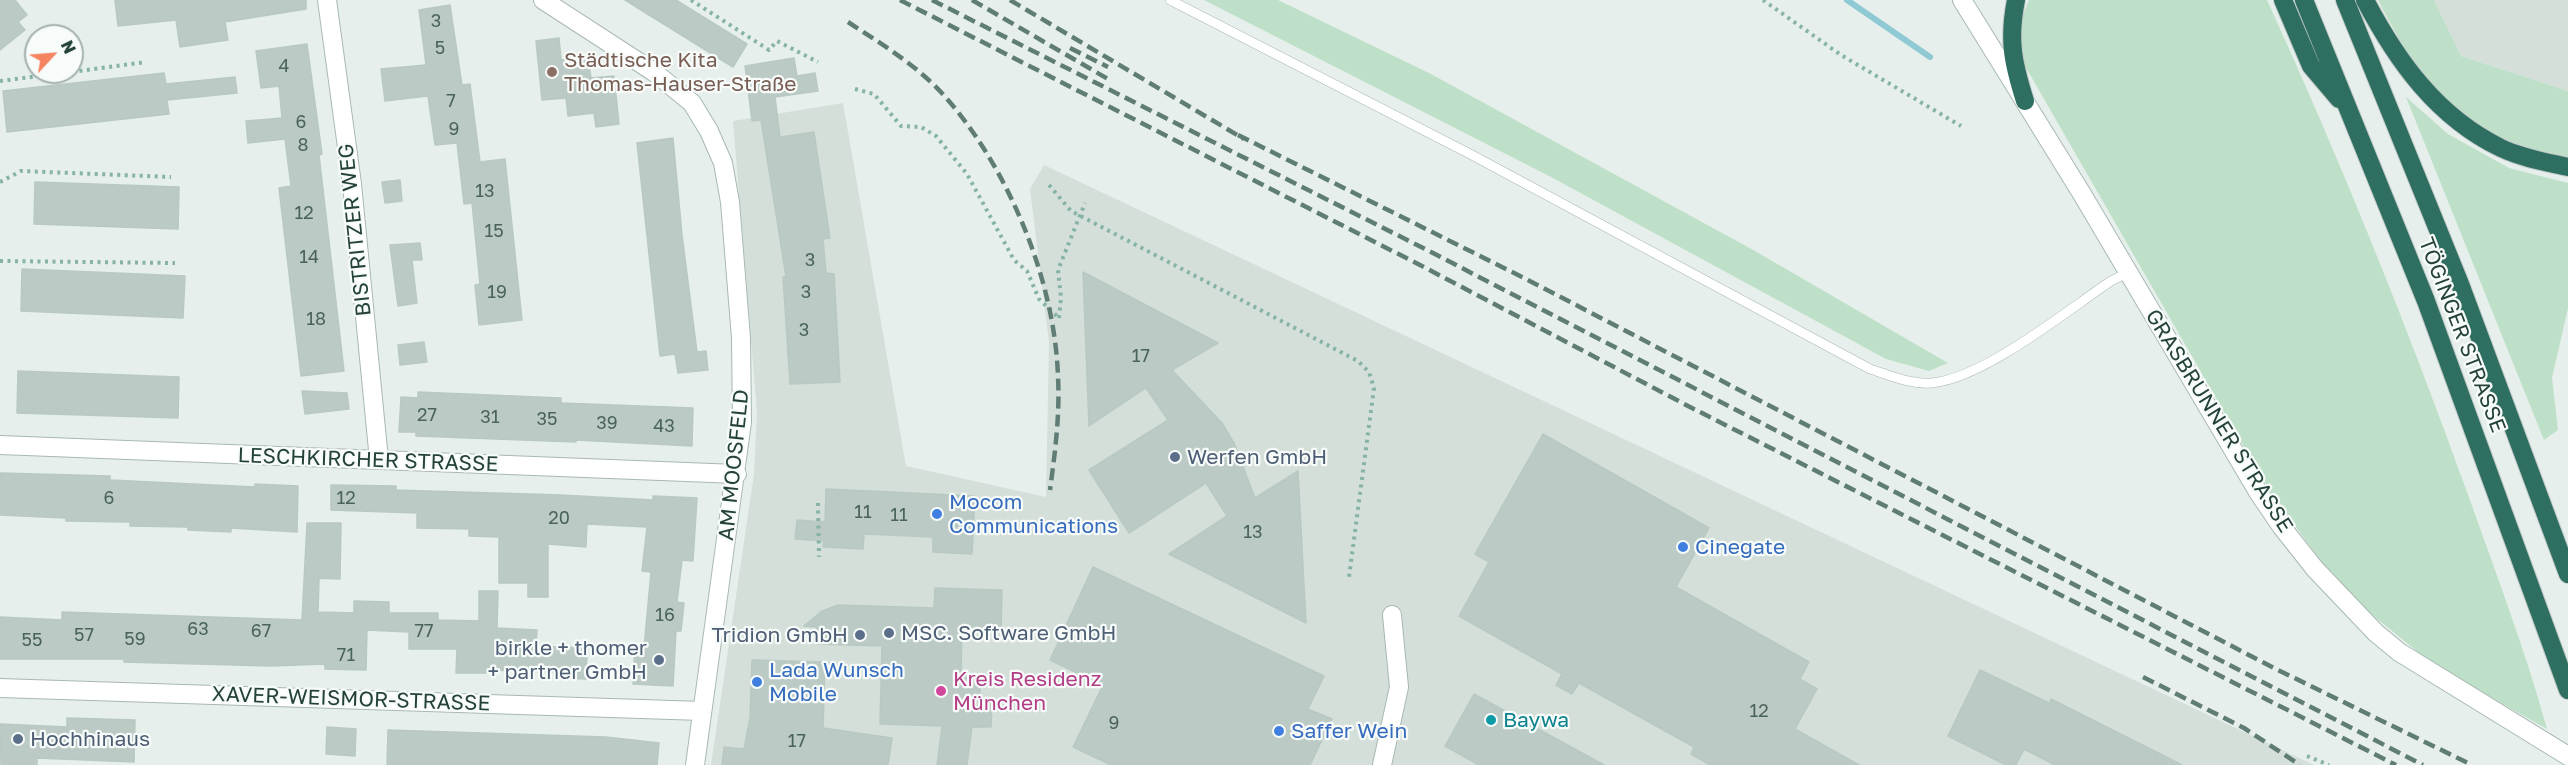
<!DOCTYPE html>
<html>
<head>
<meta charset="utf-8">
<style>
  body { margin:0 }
  #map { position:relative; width:2568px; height:765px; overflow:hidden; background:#e6efeb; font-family:"Golos Text",sans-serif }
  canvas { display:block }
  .north { position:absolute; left:24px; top:24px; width:60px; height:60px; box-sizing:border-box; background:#f7fbf9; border:2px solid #a3b1ad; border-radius:50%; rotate:64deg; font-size:16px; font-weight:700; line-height:24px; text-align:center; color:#24423a }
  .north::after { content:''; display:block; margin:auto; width:21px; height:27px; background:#f4845f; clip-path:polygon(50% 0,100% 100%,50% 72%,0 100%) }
</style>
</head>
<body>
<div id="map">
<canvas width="2568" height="765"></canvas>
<div class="north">N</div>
</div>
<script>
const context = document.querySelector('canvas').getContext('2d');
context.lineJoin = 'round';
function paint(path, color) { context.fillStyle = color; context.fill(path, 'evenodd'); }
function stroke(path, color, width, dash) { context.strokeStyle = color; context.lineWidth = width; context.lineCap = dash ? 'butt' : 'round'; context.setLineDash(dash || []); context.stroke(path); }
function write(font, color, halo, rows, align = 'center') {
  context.font = font + ' "Golos Text",sans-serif'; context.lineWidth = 4.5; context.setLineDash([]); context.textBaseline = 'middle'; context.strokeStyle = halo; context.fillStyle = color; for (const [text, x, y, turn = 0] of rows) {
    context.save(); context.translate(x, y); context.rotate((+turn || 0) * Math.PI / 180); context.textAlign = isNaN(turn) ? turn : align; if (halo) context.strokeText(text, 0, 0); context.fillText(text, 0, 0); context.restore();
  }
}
paint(new Path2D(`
  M2434 0H2568V91L2461 56Z
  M843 103 906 466 1046 497 1049 342 1030 189 1044 165 2314 765H711L754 474 757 412 733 121Z`), '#d4dfda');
paint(new Path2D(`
  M1204 0H1278L1431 74 1755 251 1948 363 1929 371 1886 359 1551 177Z
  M2029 0H2267C2341 161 2407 326 2467 492 2495 571 2525 649 2547 729L2434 665 2344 592 2270 492 2021 59 2019 26Z
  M2378 0H2434L2461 56 2568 91V157C2552 154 2534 152 2518 146 2446 119 2412 66 2378 0Z
  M2406 97 2448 134 2509 168 2568 183V308L2552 378 2558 430 2544 440Z`), '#bfe0c8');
stroke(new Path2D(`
  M1847 0 1930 57`), '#8ec9d4', 6);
const building = new Path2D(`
  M0 0H15L27 15 18 22 25 30 0 50Z
  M115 0H306V9L225 22 228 40 180 47 176 20 118 26Z
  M625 0H676L747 44 733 67Z
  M450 5 462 85 470 84 480 162 505 159 522 320 479 325 475 285 480 284 472 203 464 204 457 143 435 145 428 96 385 101 381 69 426 65 419 10Z
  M559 38 561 60 588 57 591 78 614 76 619 124 596 127 594 113 568 116 566 98 542 100 536 41Z
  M307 44 322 154 319 155 344 371 301 376 279 188 291 186 285 139 248 143 246 121 282 118 279 86 261 88 256 51Z
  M794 58 797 76 815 73 818 91 775 97 780 137 814 132 830 238 823 239 826 273 834 274 840 382 790 384 783 277H786L761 120 752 121 745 66Z
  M164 73 166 84 235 77 237 93 167 100 169 114 7 132 3 91Z
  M673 138 682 235 697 352 706 351 708 370 678 373 675 354 660 356 637 143Z
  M400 180 402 201 385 203 382 182Z
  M35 182 179 187 178 229 34 224Z
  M420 243 422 260H412L417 303 398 306 390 245Z
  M22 269 185 276 183 318 21 311Z
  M1083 272 1218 343 1172 370 1222 423 1234 443 1255 498 1298 471 1306 623 1169 554 1227 516 1206 483 1129 533 1089 470 1168 420 1146 388 1089 426Z
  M424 342 427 362 400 365 398 345Z
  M18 371 179 377 178 418 17 413Z
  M302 391 347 393 349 409 305 414Z
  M418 392 561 398V403L693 408 692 446 576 440V442L416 436V432H399L401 397 418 398Z
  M1543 434 1709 528 1676 587 1809 662 1800 679 1817 689 1795 729 1859 765H1710L1691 754 1694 747 1579 683 1572 694 1556 685 1562 674 1459 616 1489 562 1475 554Z
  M0 473 110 476V480L255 487V484L298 486 297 532 231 528V532L188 530V527L130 526V522L66 521V518L0 515Z
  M331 485 396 486V490L561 495 653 500V496L697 498 693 561 682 560 677 602 684 603 681 631H676L673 686 633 684 635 647 644 648 651 572 642 571 647 527 587 524 586 547 548 544V597H528V583H499V537L469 536V529L417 528V513L331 510Z
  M826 489 975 496 972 554 933 552V537L864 534 863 549 823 547 824 541 795 539 797 520 825 522Z
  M307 523H341L340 579 309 578 319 579 318 612 354 613V601L389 602V613H438V620L479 621V591H498L497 628 537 630 536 646 587 648 586 679 558 678V672L489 670V673H456L457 649H409V632L367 630 366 670 325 669V664L271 666 124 662V659H0V617L62 620V612L302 620Z
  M1093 567 1324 676 1308 709 1332 719 1310 765H1111L1073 747 1103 685 1050 660Z
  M935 588 1002 590 1001 629 962 628 961 674 980 675V699H992L991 727H972L967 765H937L942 726 880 724 882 646 816 644 817 627 804 626 822 611 838 605 934 608Z
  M752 660 825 662 823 728 892 738 888 765H722L724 747 744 749 750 718Z
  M1980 670 2049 703 2051 699 2182 765H2055L2024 749 2016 765H2006L1948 736Z
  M1474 694 1604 765H1479L1445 746Z
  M67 718 135 720 134 762 37 758V765H1L0 724 67 727Z
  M327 727 356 729 355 756 326 754Z
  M388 730 606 737 659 743 657 765H387Z`);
paint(building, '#bbcac4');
stroke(building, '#b8c9c2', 1.5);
const service = new Path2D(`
  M1170 0 1472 155 1870 369C1889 375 1911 385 1932 383 1984 378 2065 312 2111 281L2127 273`);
const minor = new Path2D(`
  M327 0 352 184 379 460
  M543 0 654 72 692 103 709 131 723 163 730 202 741 338 742 422 695 765
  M0 445 737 474
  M0 688 702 711
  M1382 765 1399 687 1392 615`);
const tertiary = new Path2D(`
  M1962 0 2082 194 2258 492 2281 526 2315 569 2376 633 2399 652 2568 756`);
const motorway = new Path2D(`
  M2016 0C2008 40 2013 63 2025 101
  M2283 0 2311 66 2339 99
  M2304 0 2426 301 2568 690
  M2345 0 2460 284 2568 574
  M2365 0C2397 61 2437 117 2501 148 2522 158 2546 162 2568 167`);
stroke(service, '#a8b8b2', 10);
stroke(minor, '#a8b8b2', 20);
stroke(tertiary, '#a8b8b2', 20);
stroke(motorway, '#c2cac8', 20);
stroke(new Path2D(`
  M691 0 769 50 777 41 818 62
  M1763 0 1841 55 1961 126
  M72 72 146 62
  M0 81 70 72
  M855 89 874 94 901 126 921 127 936 136 967 174 1014 260 1027 271 1039 299 1059 318
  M0 182 21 171 171 177
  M1049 185 1071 211 1358 361 1369 372 1374 388 1349 577
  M0 261 175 263
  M1059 318 1061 298 1058 270 1085 203
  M818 503 819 557
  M2307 756 2329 765`), '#86b3a5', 4, [3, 4.5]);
stroke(service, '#fff', 9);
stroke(minor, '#fff', 18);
stroke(tertiary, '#fff', 18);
stroke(motorway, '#2f6f62', 18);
stroke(new Path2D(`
  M900 0 1420 265 1690 407 2396 765
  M932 0 1427 250 2423 765
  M972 0 1108 79
  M1010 0 1244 139
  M848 22C883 45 920 67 948 100 1010 172 1055 282 1058 377 1060 415 1055 453 1050 490
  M1070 48 1108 67
  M1238 135 1524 278 2274 668 2472 765
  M2143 677 2244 728 2300 765`), '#5f7d75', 4.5, [12, 6]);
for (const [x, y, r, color] of [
  [552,72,6,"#8d6e63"],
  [1175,457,6,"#5c6f8a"],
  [937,514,6,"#3f7fe0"],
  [1683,547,6,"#3f7fe0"],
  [889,633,6,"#5c6f8a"],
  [860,635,6,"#5c6f8a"],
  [659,660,6,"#5c6f8a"],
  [757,682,6,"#3f7fe0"],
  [941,691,6,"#d1479c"],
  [1491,720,6,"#0f9aa8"],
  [1279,731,6,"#3f7fe0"],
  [18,739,6,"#5c6f8a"]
]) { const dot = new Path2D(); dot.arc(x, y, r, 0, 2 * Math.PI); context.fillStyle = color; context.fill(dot); stroke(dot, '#f7fbf9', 2); }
write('18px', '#4a645c', null, [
  ["3",436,21],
  ["5",440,48],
  ["4",284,66],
  ["7",451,101],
  ["6",301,122],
  ["9",454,129],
  ["8",303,145],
  ["13",485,191],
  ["12",304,213],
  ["15",494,231],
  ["14",309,257],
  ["3",810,260],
  ["19",497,292],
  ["3",806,292],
  ["18",316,319],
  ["3",804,330],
  ["17",1141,356],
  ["27",427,415],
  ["31",490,417],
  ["35",547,419],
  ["39",607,423],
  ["43",664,426],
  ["6",109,498],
  ["12",346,498],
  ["11",863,512],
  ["11",899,515],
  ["20",559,518],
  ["13",1253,532],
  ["16",665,615],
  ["63",198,629],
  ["67",261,631],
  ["77",424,631],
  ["57",84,635],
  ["59",135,639],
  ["55",32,640],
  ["71",346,655],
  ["12",1759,711],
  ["9",1114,723],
  ["17",797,741]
]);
write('21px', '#785e54', '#f7fbf9', [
  ["Städtische Kita",564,60],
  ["Thomas-Hauser-Straße",564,84]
], 'left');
write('21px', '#24423a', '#f7fbf9', [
  ["BISTRITZER WEG",355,230,-96],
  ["TÖGINGER STRASSE",2462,335,69],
  ["GRASBRUNNER STRASSE",2219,421,58],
  ["LESCHKIRCHER STRASSE",368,460,2],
  ["AM MOOSFELD",734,465,-84],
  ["XAVER-WEISMOR-STRASSE",351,699,2]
]);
write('21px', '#4e5e75', '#f7fbf9', [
  ["Werfen GmbH",1187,457],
  ["MSC. Software GmbH",901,633],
  ["Tridion GmbH",848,635,"right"],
  ["birkle + thomer",647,648,"right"],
  ["+ partner GmbH",647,672,"right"],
  ["Hochhinaus",30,739]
], 'left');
write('21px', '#366cbe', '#f7fbf9', [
  ["Mocom",949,502],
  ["Communications",949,526],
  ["Cinegate",1695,547],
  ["Lada Wunsch",769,670],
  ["Mobile",769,694],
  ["Saffer Wein",1291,731]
], 'left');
write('21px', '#b23c85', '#f7fbf9', [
  ["Kreis Residenz",953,679],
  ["München",953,703]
], 'left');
write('21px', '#0d838f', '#f7fbf9', [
  ["Baywa",1503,720]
], 'left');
</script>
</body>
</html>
